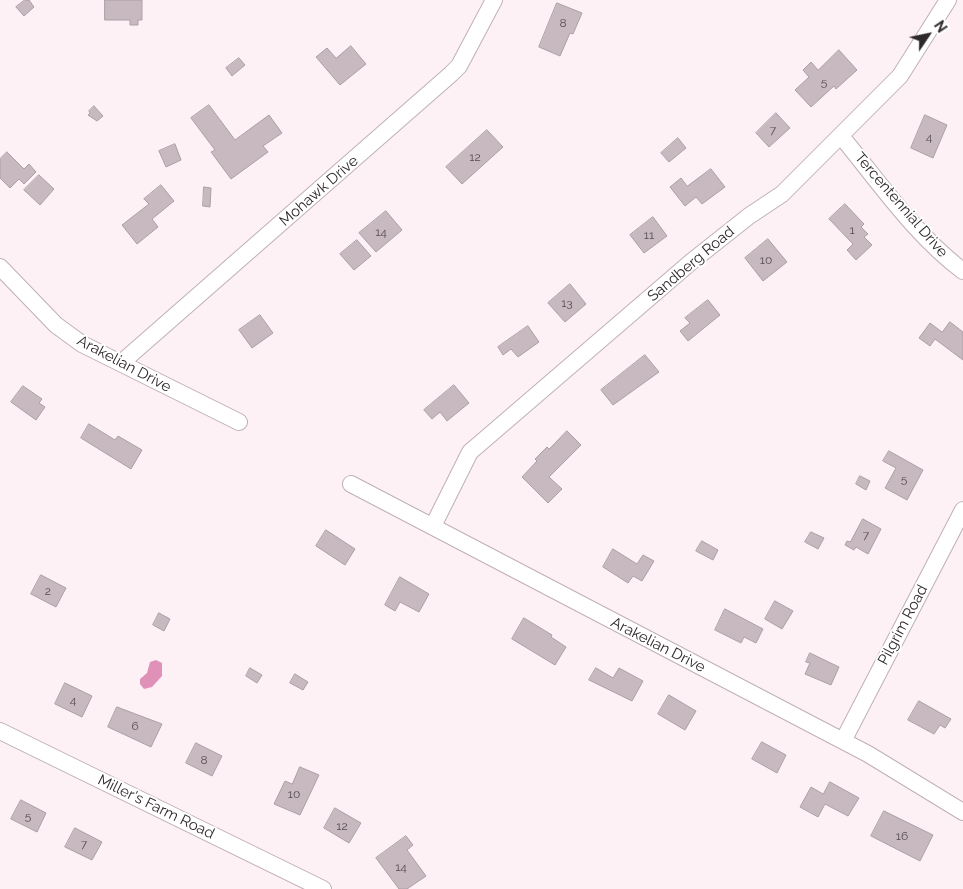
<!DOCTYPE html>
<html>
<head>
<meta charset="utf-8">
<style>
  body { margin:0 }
  #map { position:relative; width:963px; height:889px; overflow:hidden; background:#fdf1f6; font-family:Raleway,sans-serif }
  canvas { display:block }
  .north { position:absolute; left:903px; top:10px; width:50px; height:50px; -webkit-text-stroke:4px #fff; paint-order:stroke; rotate:56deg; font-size:14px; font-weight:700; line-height:20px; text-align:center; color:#2f292c }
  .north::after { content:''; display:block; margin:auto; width:18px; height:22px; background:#2f292c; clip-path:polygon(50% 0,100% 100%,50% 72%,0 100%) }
</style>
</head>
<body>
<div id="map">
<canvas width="963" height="889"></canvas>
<div class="north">N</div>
</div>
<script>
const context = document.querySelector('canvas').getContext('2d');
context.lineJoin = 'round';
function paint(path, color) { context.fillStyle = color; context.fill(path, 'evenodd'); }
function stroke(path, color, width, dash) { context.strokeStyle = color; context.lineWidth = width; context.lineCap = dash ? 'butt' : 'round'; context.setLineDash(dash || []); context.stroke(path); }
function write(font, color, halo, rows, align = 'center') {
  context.font = font + ' Raleway,sans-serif'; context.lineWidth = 4; context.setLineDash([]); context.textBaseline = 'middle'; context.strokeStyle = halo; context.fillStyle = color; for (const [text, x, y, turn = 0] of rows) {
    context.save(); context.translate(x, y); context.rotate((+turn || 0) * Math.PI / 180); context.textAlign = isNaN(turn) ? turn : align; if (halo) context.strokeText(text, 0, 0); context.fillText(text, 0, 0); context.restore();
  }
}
paint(new Path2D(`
  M156 660 162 663V676L152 687 144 689 140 684V679L147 673 150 662Z`), '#e091b8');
const building = new Path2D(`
  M25 0H29L34 7 24 16 16 7Z
  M105 0H142V20H138V25H130V20H105Z
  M557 3 582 13 573 34 570 33 560 56 539 47Z
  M351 46 366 64 340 85 316 57 327 48 336 58Z
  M839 50 857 70 836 89 834 86 811 107 795 90 809 77 803 70 811 62 818 70Z
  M239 58 245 65 232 76 226 68Z
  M209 105 235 140 269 115 282 133 263 146 268 152 231 179 211 152 215 150 191 118Z
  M94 106 103 116 97 121 88 115 90 113 89 111Z
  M776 113 790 128 769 147 756 133Z
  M925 115 947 125 933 158 911 148Z
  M487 130 503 147 462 184 446 167Z
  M678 138 686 148 669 162 661 153Z
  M175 144 181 160 166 167 159 151Z
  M7 152 24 169 29 164 36 172 24 184 19 179 10 188 0 178V159Z
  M711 169 725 187 702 204 696 197 685 206 670 187 681 178 687 186Z
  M39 175 54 189 40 205 24 190Z
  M161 185 174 201 152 219 158 227 137 244 122 225 149 204 144 199Z
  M204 187 211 188 210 207 203 206Z
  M845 204 864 224 861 227 868 234 864 237 872 245 856 260 847 250 853 244 829 219Z
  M386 211 402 230 376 252 359 233Z
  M653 217 667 236 644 253 630 235Z
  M768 239 787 262 763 281 745 258Z
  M357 240 371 256 354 270 340 254Z
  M570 284 586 304 565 322 548 303Z
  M708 300 720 315 688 341 680 331 690 323 685 318Z
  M260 315 273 333 252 348 239 330Z
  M950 322 963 332V360L935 339 930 346 919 338 930 323 942 332Z
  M528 326 539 342 518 357 511 349 503 355 498 347Z
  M645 355 659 372 613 405 601 390Z
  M454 385 469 403 447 421 440 412 432 419 424 410Z
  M23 386 42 399 39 403 45 407 36 420 11 402Z
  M89 424 115 440 118 436 142 450 131 469 81 438Z
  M567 431 581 445 549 477 562 489 548 503 522 477 537 461 535 459 547 447 549 449Z
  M889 451 923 470 907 500 885 488 896 468 883 461Z
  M860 476 870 481 866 490 856 484Z
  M863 519 881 529 868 554 856 547 854 550 845 545 847 541 850 542Z
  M326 530 355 549 345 565 316 546Z
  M811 532 824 538 818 549 805 542Z
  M702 541 718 550 713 560 696 551Z
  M613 549 637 564 643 555 654 561 642 581 633 576 628 583 603 567Z
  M41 575 66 588 56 607 31 594Z
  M400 577 429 594 419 612 400 602 395 611 385 605Z
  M775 601 793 611 782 629 765 619Z
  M725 609 763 629 756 643 744 637 741 643 715 630Z
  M159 613 170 619 164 631 153 625Z
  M524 618 552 635 551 637 566 647 555 665 512 639Z
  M810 653 839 667 831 685 805 674 810 663 806 662Z
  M250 668 262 675 257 683 246 676Z
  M596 668 613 678 619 668 643 681 632 701 589 680Z
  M295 674 308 682 303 690 290 683Z
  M65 683 92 696 82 717 55 704Z
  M669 695 696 711 685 730 658 714Z
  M919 701 951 719 945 728 940 725 934 734 908 720Z
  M117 707 162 724 151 747 108 727Z
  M762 742 786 755 777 773 752 759Z
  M196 743 222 756 212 776 186 763Z
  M300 767 319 775 300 815 274 804 285 781 292 784Z
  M830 782 859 798 848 816 825 804 818 817 800 807 811 787 823 794Z
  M21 800 46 813 37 832 11 819Z
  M335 808 361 823 349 843 324 828Z
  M884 811 933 835 920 861 871 836Z
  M75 828 102 842 92 860 65 847Z
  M406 836 413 845 407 850 426 876 407 889H399L376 858Z`);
paint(building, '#c8b9c0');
stroke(building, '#ac9ea4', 1);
const minor = new Path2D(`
  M841 136C879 182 915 235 963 271
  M0 267 56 325 82 344 239 422
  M121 363 451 74 459 66 494 0
  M351 484 868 754 963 812
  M433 526 470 452 691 262 749 216 782 194 900 76 948 0
  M0 731 323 889
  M843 741 963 510`);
stroke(minor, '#bfb0b7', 18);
stroke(minor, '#fff', 16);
write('12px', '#554d51', null, [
  ["8",563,23],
  ["5",824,82],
  ["7",773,130],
  ["4",929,137],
  ["12",475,157],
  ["1",852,230],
  ["14",381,232],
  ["11",649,235],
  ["10",766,260],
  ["13",567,303],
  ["5",904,479],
  ["7",866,535],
  ["2",48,591],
  ["4",73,700],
  ["6",135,726],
  ["8",204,760],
  ["10",294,794],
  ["5",28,816],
  ["12",342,826],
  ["16",902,836],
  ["7",84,844],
  ["14",401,867]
]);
write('15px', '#2f292c', '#fff', [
  ["Mohawk Drive",319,191,-41],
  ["Tercentennial Drive",901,205,49],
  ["Sandberg Road",691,264,-40],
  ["Arakelian Drive",124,364,28],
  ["Pilgrim Road",903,625,-62],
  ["Arakelian Drive",658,645,27],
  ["Miller's Farm Road",156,807,26]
]);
</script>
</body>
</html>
